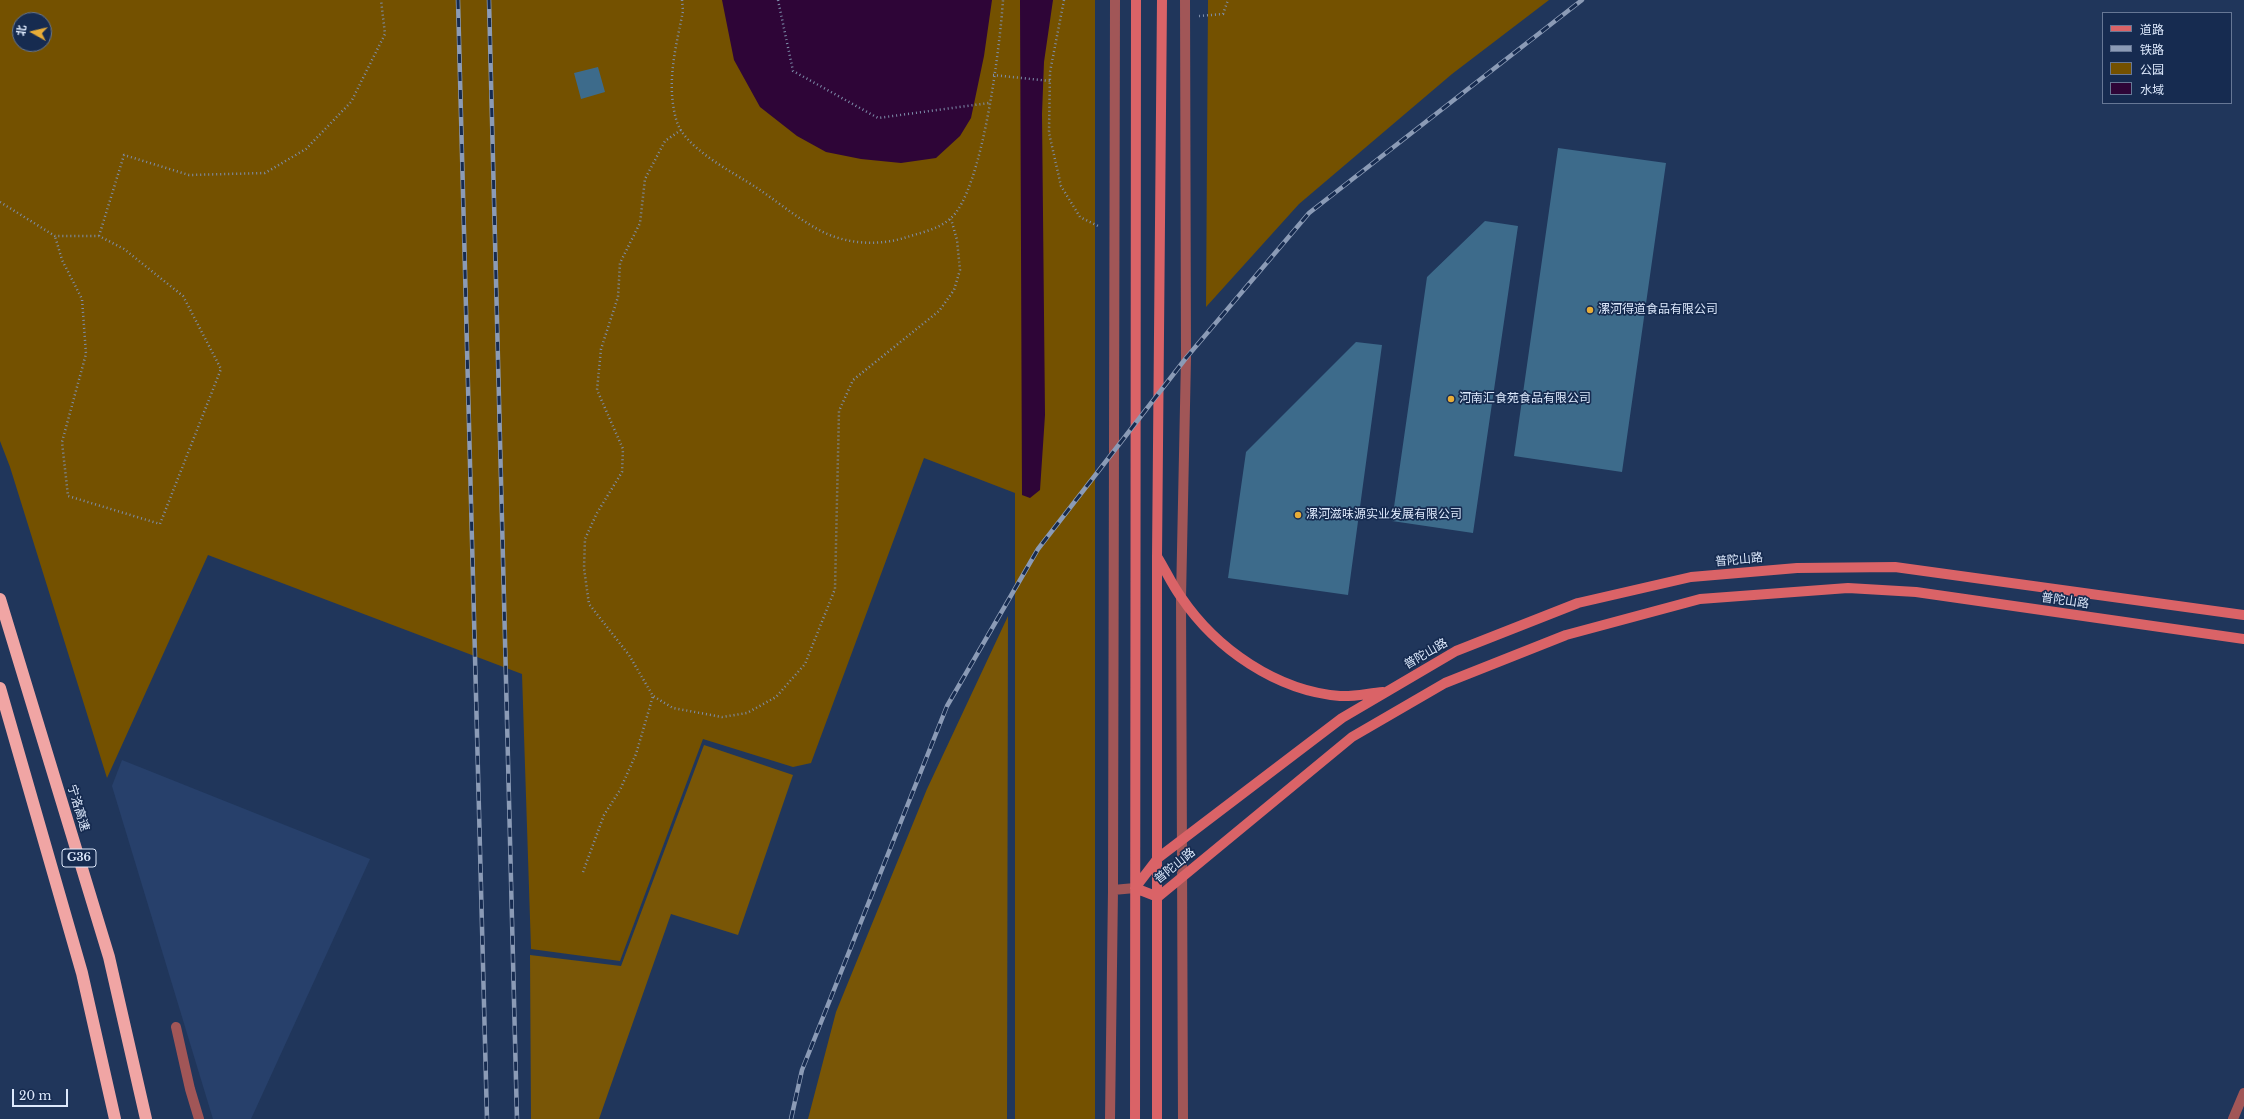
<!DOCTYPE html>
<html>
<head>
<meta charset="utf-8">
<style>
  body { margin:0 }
  #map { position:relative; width:2244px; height:1119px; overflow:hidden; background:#20365b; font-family:"Libre Baskerville","Noto Sans SC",serif }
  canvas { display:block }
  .legend { position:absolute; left:2102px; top:12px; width:130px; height:92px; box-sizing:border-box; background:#162b50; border:1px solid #667795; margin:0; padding:5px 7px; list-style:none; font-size:12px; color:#dde9fc }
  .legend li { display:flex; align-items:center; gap:8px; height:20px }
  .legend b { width:20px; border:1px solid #667795 }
  .north { position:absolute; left:12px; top:12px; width:40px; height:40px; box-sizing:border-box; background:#162b50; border:1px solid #667795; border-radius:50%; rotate:278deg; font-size:11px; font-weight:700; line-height:16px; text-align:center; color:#dde9fc }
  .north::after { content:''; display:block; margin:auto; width:14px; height:18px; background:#e7ac37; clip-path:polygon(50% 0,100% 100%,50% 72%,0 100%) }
  .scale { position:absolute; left:12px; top:1089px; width:56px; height:18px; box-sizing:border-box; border:2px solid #dde9fc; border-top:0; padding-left:5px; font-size:12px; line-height:14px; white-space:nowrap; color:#dde9fc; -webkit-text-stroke:3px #162b50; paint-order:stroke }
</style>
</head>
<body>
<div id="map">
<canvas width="2244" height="1119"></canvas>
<ul class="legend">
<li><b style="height:5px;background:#da6367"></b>道路</li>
<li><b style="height:5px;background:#8b9bb6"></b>铁路</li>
<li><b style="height:11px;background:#745100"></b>公园</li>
<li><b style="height:11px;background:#2e0537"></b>水域</li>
</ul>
<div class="north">北</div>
<div class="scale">20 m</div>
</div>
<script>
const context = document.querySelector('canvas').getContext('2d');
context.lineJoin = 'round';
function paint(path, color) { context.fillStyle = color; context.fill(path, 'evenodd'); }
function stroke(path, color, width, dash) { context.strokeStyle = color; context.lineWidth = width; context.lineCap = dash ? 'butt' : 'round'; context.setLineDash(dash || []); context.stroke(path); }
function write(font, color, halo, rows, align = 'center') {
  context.font = font + ' "Libre Baskerville","Noto Sans SC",serif'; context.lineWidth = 3.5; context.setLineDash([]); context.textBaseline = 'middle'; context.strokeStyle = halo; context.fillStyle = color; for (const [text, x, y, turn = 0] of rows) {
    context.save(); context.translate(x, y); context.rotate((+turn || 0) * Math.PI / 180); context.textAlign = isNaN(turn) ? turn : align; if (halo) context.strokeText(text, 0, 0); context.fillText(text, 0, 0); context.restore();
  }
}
paint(new Path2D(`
  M122 760 370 859 251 1119H213L112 786Z`), '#27406b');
paint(new Path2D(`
  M0 0H1095V1119H1015V493L924 458 811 763 793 767 703 739 620 961 531 949 522 674 208 555 107 778 10 467 0 441ZM20 20H44V44H20Z
  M1208 0H1549L1452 74 1299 204 1206 307Z`), '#745100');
paint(new Path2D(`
  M1008 616 1007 1119H808L836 1012 927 789Z
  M704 745 793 775 738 935 671 914 599 1119H531L530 955 621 966Z`), '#795606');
paint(new Path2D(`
  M722 0H992L984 56 971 118 960 136 936 158 901 163 861 159 826 152 797 136 760 107 734 60Z
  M1020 0H1053L1044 62 1042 114 1045 415 1040 490 1030 498 1022 495Z`), '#2e0537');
paint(new Path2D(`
  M598 67 605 92 581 99 574 73Z
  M1558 148 1666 163 1622 472 1514 456Z
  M1485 221 1518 226 1473 533 1392 521 1427 277Z
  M1356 342 1382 345 1348 595 1228 578 1246 452Z`), '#3d6b8b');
stroke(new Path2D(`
  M682 0 683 11C676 47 666 82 676 119 683 148 733 172 757 188 778 202 798 219 821 231 846 244 877 246 904 238 919 233 937 230 950 219 983 191 1000 45 1003 0
  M778 0 793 71 878 118 989 103
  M1064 0 1050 72 1049 133 1061 186 1080 217 1100 227
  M1199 16 1223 14 1228 0
  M993 75 1050 81
  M681 130 665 141 645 179 640 223 620 263 618 297 601 349 597 390 623 449 622 472 597 513 585 539 584 568 589 604 629 655 653 696 673 708 722 717 747 713 776 697 805 664 835 589 839 411 853 380 939 311 954 290 960 270 957 240 951 219
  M0 202 55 236H99L124 249 183 296 221 369 160 524 68 496 62 442 86 354 82 299 62 260 55 236
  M99 236 124 155 189 175 265 173 306 149 351 102 385 34 381 0
  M583 872 604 815 620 790 636 754 653 696`), '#7e8fab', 2.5, [1, 3]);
stroke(new Path2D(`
  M1113 890 1135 888
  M176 1027 190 1089 199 1119
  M1110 1119 1113 890 1115 0
  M1183 1119 1181 598 1186 358 1185 0
  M2233 1119 2244 1093`), '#a15657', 10);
stroke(new Path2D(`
  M1158 558C1166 571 1172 585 1181 597 1216 649 1277 691 1340 696 1354 697 1369 693 1383 692
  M2244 615 1895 567 1797 568 1691 577 1578 603 1456 651 1342 718 1158 858 1135 888 1158 897 1352 737 1445 683 1566 635 1700 599 1848 588 1916 592 2244 639
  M1135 1119 1136 0
  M1157 1119V557L1162 0`), '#da6367', 10);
stroke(new Path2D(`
  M0 599 109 957 146 1119
  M0 688 82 973 115 1119`), '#f0a5a4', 12);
const rail = new Path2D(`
  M458 0 487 1119
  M489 0 517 1119
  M791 1119 802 1070 947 706 1038 549 1186 358 1309 213 1582 0`);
stroke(rail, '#8b9bb6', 4.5);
stroke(rail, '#162b50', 3, [9]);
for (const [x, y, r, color] of [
  [1590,310,4,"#e7ac37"],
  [1451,399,4,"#e7ac37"],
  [1298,515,4,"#e7ac37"]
]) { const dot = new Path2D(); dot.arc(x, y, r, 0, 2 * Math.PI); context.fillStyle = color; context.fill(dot); stroke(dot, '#162b50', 1.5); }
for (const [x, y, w] of [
  [79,858,34]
]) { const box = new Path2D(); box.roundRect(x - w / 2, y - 9, w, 18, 3); context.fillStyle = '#162b50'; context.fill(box); stroke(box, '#dde9fc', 1); }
write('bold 11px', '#dde9fc', null, [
  ["G36",79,858]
]);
write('12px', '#dde9fc', '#162b50', [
  ["漯河得道食品有限公司",1598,310],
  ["河南汇食苑食品有限公司",1459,399],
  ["漯河滋味源实业发展有限公司",1306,515]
], 'left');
write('12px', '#dde9fc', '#162b50', [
  ["普陀山路",1739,560,-5],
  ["普陀山路",2065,601,8],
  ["普陀山路",1426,654,-30],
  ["宁洛高速",78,808,73],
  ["普陀山路",1175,866,-39]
]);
</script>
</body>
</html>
